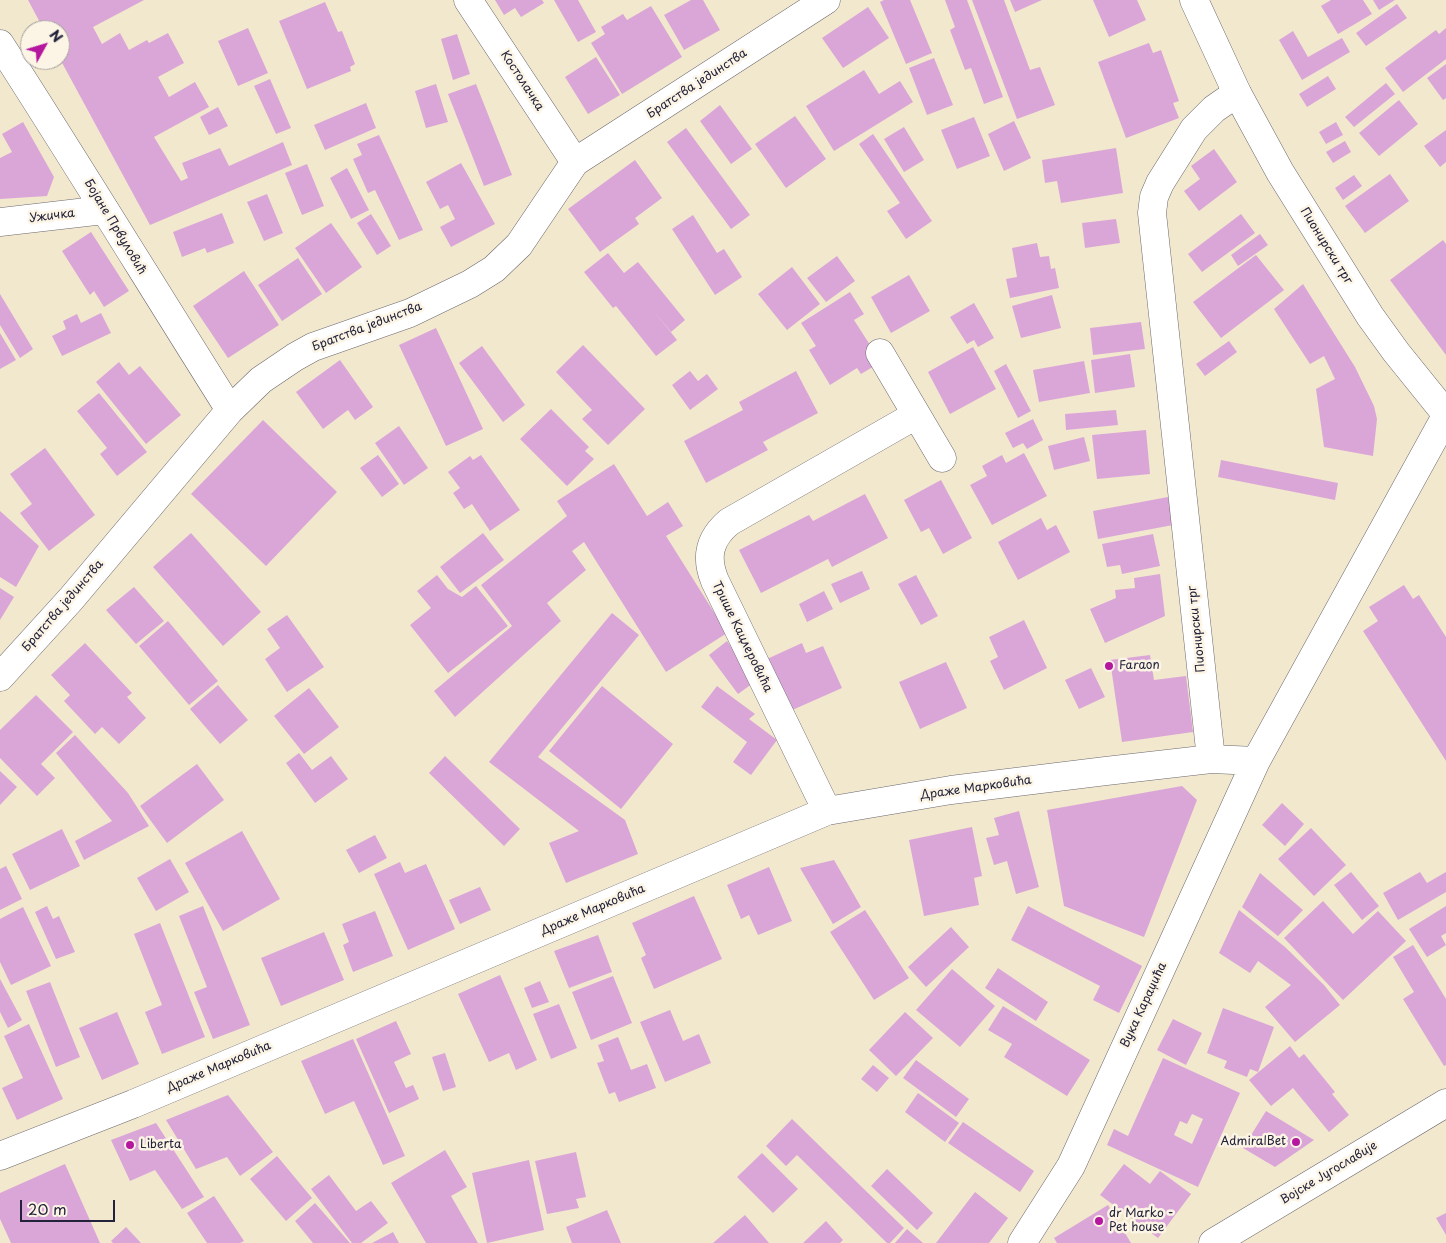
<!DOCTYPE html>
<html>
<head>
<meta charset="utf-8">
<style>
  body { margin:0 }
  #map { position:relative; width:1446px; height:1243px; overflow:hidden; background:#f2e8cd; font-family:"Playpen Sans",sans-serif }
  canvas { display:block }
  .north { position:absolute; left:20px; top:20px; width:50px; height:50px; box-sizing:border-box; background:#fcf5e5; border:1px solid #a5a1a1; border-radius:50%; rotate:51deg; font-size:14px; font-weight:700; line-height:20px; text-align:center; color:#22223b }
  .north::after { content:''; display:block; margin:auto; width:18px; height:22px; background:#b5179e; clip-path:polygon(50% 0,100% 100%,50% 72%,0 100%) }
  .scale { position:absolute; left:20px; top:1200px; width:95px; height:22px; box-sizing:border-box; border:2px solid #22223b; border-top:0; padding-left:6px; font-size:15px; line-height:18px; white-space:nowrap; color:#22223b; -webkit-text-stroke:4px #fcf5e5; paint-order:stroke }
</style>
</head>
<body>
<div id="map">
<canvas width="1446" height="1243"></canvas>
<div class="north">N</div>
<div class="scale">20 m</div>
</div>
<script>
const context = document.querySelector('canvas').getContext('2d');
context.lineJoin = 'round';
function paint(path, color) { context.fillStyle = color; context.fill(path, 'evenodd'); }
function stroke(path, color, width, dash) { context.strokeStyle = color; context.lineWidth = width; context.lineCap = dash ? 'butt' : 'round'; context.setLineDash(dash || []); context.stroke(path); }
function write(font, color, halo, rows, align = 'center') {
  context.font = font + ' "Playpen Sans",sans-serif'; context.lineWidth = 5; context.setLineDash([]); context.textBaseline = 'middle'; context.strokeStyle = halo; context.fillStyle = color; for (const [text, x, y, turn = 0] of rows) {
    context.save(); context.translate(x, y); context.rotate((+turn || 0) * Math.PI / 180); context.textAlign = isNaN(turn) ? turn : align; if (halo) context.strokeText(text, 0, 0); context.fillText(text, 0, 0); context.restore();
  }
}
paint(new Path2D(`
  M28 0H144L93 27 102 44 120 33 129 50 147 40 149 43 168 33 184 63 158 77 169 97 195 82 209 107 154 137 181 181 188 178 182 163 220 148 229 166 283 142 292 165 150 225 60 59V30H44Z
  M495 0H542L544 3 521 17 515 8 504 15Z
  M554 0H578L596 32 578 42Z
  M691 0H703L720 30 684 50 664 15Z
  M884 0H910L932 53 906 64 880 2Z
  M945 0H967L1003 97 984 104 971 68 965 70 950 30 955 27Z
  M972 0H1004L1030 70 1040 67 1055 105 1017 119Z
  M1010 0H1042L1015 12Z
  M1093 0H1137L1146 20 1109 37Z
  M1331 0H1363L1372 14 1338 34 1321 6Z
  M1373 0H1395L1379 10Z
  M325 2 338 32 342 31 355 64 350 67 351 71 307 89 279 21Z
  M1397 4 1407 18 1366 46 1356 33Z
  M651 6 682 57 622 94 591 43 605 34 601 27 623 14 627 20Z
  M868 7 889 38 843 68 822 38Z
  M248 28 268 73 238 86 218 41Z
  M1446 28V59L1403 92 1385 68 1436 30 1439 34Z
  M1293 31 1308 57 1342 38 1350 52 1302 80 1279 40Z
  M457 34 470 74 453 80 441 39Z
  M1149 43 1153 53 1161 50 1179 101 1173 103 1179 118 1126 138 1098 62Z
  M596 57 620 95 588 114 565 77Z
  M934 58 953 105 927 115 909 68Z
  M1446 64V98L1443 100 1427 78Z
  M864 70 879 94 900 81 913 102 834 151 806 106Z
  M1328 76 1336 89 1307 107 1299 94Z
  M270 79 291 128 276 134 254 86Z
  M1386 83 1395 94 1354 127 1345 117Z
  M436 84 448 122 426 128 415 91Z
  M476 84 512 175 484 186 448 94Z
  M1399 100 1418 124 1379 156 1359 133Z
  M366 103 376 128 325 150 314 125Z
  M720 105 752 149 731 164 700 121Z
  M218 107 228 126 209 135 200 117Z
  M795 116 826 159 786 188 755 144Z
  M974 117 990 156 957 169 941 130Z
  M1014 121 1031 158 1004 171 988 134Z
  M23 122 54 177 47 196 0 199V158L12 152 2 134Z
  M1336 122 1343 135 1326 144 1319 132Z
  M904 127 924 160 904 172 884 139Z
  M686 128 750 215 731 229 667 142Z
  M1446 130V162L1440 167 1424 146Z
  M873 134 932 221 906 239 887 211 900 203 859 144Z
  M379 135 423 230 399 240 375 190 368 193 353 159 362 155 357 144Z
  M1345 141 1351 152 1333 163 1326 152Z
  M1116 148 1123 193 1061 203 1057 181 1045 183 1042 160Z
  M1214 149 1237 182 1199 211 1184 191 1200 179 1191 166Z
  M635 160 662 198 635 218 639 224 600 252 568 209Z
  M461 163 495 224 451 247 440 227 455 219 448 205 440 209 426 182Z
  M307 164 324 206 302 215 285 173Z
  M347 168 369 210 351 219 330 178Z
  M1390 174 1409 201 1365 233 1345 206Z
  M1354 175 1362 186 1343 200 1335 188Z
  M267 194 283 233 264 241 247 202Z
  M222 213 234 243 207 253 205 248 182 257 173 232Z
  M371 214 391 246 377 255 357 223Z
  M1241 214 1255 233 1202 272 1188 254Z
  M693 215 717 253 724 249 742 277 715 295 672 229Z
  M1116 219 1120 243 1085 248 1082 223Z
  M331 223 362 267 326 293 295 248Z
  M91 232 129 291 104 307 94 291 90 295 62 251Z
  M1260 234 1268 245 1238 266 1231 255Z
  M1443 240 1446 244V355L1390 280Z
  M1037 243 1040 257 1049 256 1051 269 1055 268 1059 288 1010 298 1006 279 1017 277 1012 248Z
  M608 253 624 273 638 262 685 320 671 332 653 310 677 340 656 356 616 306 613 308 584 272Z
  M1256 255 1284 290 1221 338 1193 302Z
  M837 256 855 281 826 302 807 278Z
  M298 258 322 294 282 321 258 285Z
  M792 267 820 304 787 330 758 294Z
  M244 271 279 325 228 358 193 306Z
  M909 275 930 311 891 333 871 297Z
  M1303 284 1355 367 1374 406 1377 419 1373 456 1324 447 1316 389 1335 379 1324 356 1310 364 1274 309Z
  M850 292 864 314 854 320 881 362 861 374 857 368 830 385 809 350 816 346 801 323Z
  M0 294 33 349 20 358 0 325Z
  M1052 295 1061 328 1021 338 1012 306Z
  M974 303 994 338 978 347 974 340 967 344 950 317Z
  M101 313 111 333 62 356 52 336 66 329 63 321 77 314 81 323Z
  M1141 322 1145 349 1093 355 1090 328Z
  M436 328 483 429 446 446 399 345Z
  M0 333 16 360 0 369Z
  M1229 341 1237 352 1205 376 1196 364Z
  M583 345 645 409 608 445 582 419 592 410 556 372Z
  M482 346 525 405 503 422 459 363Z
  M973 347 996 389 950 414 928 372Z
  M1130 354 1135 387 1095 393 1091 360Z
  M340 360 373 407 355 420 348 410 323 429 296 392Z
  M1084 361 1090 393 1039 402 1033 370Z
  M119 362 129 375 140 366 181 415 146 444 96 382Z
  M1006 364 1031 411 1018 418 994 371Z
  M690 371 698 381 707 374 718 389 690 410 672 385Z
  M796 371 818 413 763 442 768 450 706 483 684 441 743 410 739 402Z
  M99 393 147 452 117 476 100 454 107 448 77 411Z
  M551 409 589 447 585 451 594 459 567 486 520 439Z
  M1116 410 1118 425 1066 430 1065 414Z
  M1033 419 1043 440 1027 449 1023 443 1013 448 1005 433Z
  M263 420 337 492 266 566 191 494Z
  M399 426 428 468 404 485 375 443Z
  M1146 430 1150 474 1097 479 1092 435Z
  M1084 437 1090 461 1054 470 1048 446Z
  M45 448 95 515 49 551 20 513 32 504 10 474Z
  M1024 453 1047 496 992 525 970 485 987 476 982 466 1002 455 1006 463Z
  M378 455 399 484 382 497 360 468Z
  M481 455 520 510 490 531 472 504 464 509 453 493 460 488 448 472 470 456 473 460Z
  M1221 460 1338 483 1335 500 1218 477Z
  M614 464 647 516 668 502 683 526 666 536 727 633 666 672 584 542 572 551 586 570 547 603 561 621 455 717 434 691 512 626 481 585 567 516 557 501Z
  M941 480 972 538 943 554 929 528 921 532 904 500Z
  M865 494 888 538 832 567 828 559 761 593 739 550 809 515 813 521Z
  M1168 497 1173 525 1098 539 1093 511Z
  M0 511 39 546 16 587 0 577Z
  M1041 518 1047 530 1056 525 1070 552 1018 580 998 542Z
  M191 533 261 612 223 646 153 567Z
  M483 533 504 560 460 593 440 567Z
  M1153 534 1160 566 1122 574 1120 565 1107 567 1102 544Z
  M862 571 870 589 840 603 831 584Z
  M1160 574 1165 616 1105 643 1090 609 1116 598 1115 590 1135 588 1134 578Z
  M437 575 448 589 462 597 476 586 508 626 448 673 410 625 431 608 417 591Z
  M916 575 938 616 921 625 898 584Z
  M1404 585 1413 599 1419 595 1446 637V761L1363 631 1378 621 1369 607Z
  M134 587 164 621 136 644 106 610Z
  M0 588 14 597 0 620Z
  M824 591 833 609 807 622 799 604Z
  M612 613 639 635 538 757 625 820 638 854 566 883 549 843 579 831 489 762Z
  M287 615 324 667 287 692 265 659 280 648 267 629Z
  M1024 620 1047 668 1004 690 990 661 998 657 989 637Z
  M168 621 218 681 189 705 139 646Z
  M727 641 756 681 738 694 709 655Z
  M85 643 132 693 127 697 146 718 119 744 102 727 95 734 64 701 70 695 51 675Z
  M802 643 806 653 823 646 842 688 790 711 767 659Z
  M1150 655 1154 680 1186 676 1193 732 1122 742 1110 660Z
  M946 662 967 708 920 729 899 682Z
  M1091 668 1105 697 1079 709 1065 680Z
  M218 685 248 720 220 744 190 709Z
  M602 686 673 744 621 809 549 751Z
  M717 686 755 714 749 719 777 740 751 775 733 762 747 742 701 707Z
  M309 688 339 727 304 754 274 716Z
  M36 695 73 732 41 764 55 778 37 796 0 758V730Z
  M75 735 128 793 149 826 84 860 75 841 112 821 56 753Z
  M299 753 312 770 331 756 348 779 315 803 286 763Z
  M445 756 520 829 504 846 429 773Z
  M197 764 224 800 167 843 140 806Z
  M0 771 17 787 0 805Z
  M1182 786 1197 800 1144 937 1064 906 1047 810Z
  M1282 803 1304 824 1285 846 1262 825Z
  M1019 811 1039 887 1016 894 1007 861 994 865 986 838 999 835 994 818Z
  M972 827 982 876 974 878 979 905 924 916 909 840Z
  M1311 828 1346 865 1314 896 1278 859Z
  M62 829 80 866 30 890 12 854Z
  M242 831 280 899 223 931 185 863Z
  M375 835 387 858 359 873 346 850Z
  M170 859 189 892 156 911 137 878Z
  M834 860 861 907 833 924 800 868Z
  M400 862 405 873 426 864 455 929 408 950 374 874Z
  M6 866 22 899 0 910V869Z
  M769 867 792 921 758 935 749 915 741 919 727 885Z
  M1351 872 1379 906 1362 920 1334 885Z
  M1420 872 1427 883 1446 872V892L1398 920 1383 893Z
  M1260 873 1303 910 1278 936 1242 907Z
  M480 887 491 910 460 924 449 900Z
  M694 896 722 959 654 989 641 958 646 955 632 923Z
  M1323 901 1353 934 1378 911 1406 941 1343 1000 1284 938Z
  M47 906 53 919 59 916 75 952 56 959 35 912Z
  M203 906 250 1025 213 1039 194 992 207 987 179 916Z
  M1028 906 1142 966 1119 1013 1093 1000 1100 986 1011 940Z
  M1446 906V933L1441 936 1446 945 1427 957 1409 929Z
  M23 907 51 966 11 985 0 962V919Z
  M865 910 909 978 874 1000 830 932Z
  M1239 910 1285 947 1324 985 1340 1005 1295 1042 1265 1007 1291 985 1258 961 1250 973 1219 953Z
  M375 911 393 956 353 972 343 945 349 942 342 924Z
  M160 923 205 1037 162 1054 145 1012 162 1005 134 934Z
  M951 927 969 947 926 987 908 967Z
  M324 932 344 980 281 1006 261 958Z
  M598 935 612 972 569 988 554 951Z
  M1413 945 1446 999V1065L1444 1066 1403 999 1414 992 1393 957Z
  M998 968 1048 1002 1036 1021 985 988Z
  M952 969 995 1006 960 1047 916 1010Z
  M500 975 537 1060 516 1070 509 1053 489 1062 458 994Z
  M613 976 632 1023 591 1040 572 992Z
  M0 979 22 1020 8 1028 0 1012Z
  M540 981 549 1002 532 1008 524 988Z
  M50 982 80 1057 56 1067 26 991Z
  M559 1004 577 1048 551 1059 533 1014Z
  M1003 1006 1090 1060 1067 1096 1004 1057 1012 1044 988 1030Z
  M1223 1008 1274 1027 1258 1072 1250 1069 1247 1077 1224 1068 1227 1061 1207 1053Z
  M670 1010 683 1041 699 1034 711 1063 665 1082 640 1022Z
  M117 1012 139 1064 102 1080 79 1028Z
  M905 1012 933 1038 896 1076 869 1050Z
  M1173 1019 1202 1033 1186 1065 1157 1050Z
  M396 1021 411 1054 394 1062 406 1088 413 1085 419 1099 389 1113 356 1039Z
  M29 1024 63 1099 17 1120 2 1088 23 1078 4 1036Z
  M618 1037 631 1070 647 1064 656 1088 619 1102 615 1092 609 1094 597 1063 604 1061 598 1045Z
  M353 1039 405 1156 383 1165 354 1101 325 1114 301 1061Z
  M1290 1046 1299 1058 1304 1054 1335 1092 1332 1094 1349 1115 1329 1132 1293 1088 1271 1106 1249 1080Z
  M445 1053 456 1087 443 1091 432 1057Z
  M1163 1058 1240 1093 1198 1187 1107 1145 1114 1129 1128 1136ZM1192 1114 1203 1119 1192 1144 1174 1135 1180 1121 1187 1124Z
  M916 1060 969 1099 956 1117 903 1078Z
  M873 1065 889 1078 877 1092 861 1079Z
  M918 1093 959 1123 945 1142 905 1112Z
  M228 1095 273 1152 240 1176 227 1157 196 1169 166 1120Z
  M1266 1111 1314 1140 1275 1167 1243 1148Z
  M792 1119 904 1228 890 1243H887L797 1155 786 1166 766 1146Z
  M963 1122 1034 1171 1020 1192 948 1143Z
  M156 1123 204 1197 182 1209 155 1170 130 1181 111 1140Z
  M445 1150 467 1187 451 1196 478 1243H426L391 1183Z
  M576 1152 586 1197 576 1199 579 1208 547 1214 535 1161Z
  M762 1153 798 1189 773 1213 737 1177Z
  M277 1156 312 1198 286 1221 250 1179Z
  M529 1160 544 1230 487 1243 472 1173Z
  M65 1164 100 1243H11L0 1219V1193Z
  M1124 1164 1150 1184 1160 1171 1191 1194 1158 1238 1100 1195Z
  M887 1169 933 1213 917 1230 871 1186Z
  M329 1175 356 1211 371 1201 388 1223 361 1243H352L311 1189Z
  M975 1192 1008 1218 989 1243H936Z
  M214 1196 244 1241 240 1243H207L187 1213Z
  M315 1203 350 1243H313L295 1221Z
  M1108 1205 1131 1243H1057L1054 1238Z
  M607 1210 621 1243H572L566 1227Z
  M1446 1213V1235L1436 1218Z
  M745 1215 769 1243H713Z
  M826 1221 843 1240 840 1243H803Z
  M126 1227 141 1243H113L111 1241Z
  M907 1229 923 1243H895Z
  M393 1232 399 1243H372Z`), '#daa6d8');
const street = new Path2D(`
  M468 0 575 162
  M0 44C78 165 153 288 230 410
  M0 222 104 210
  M880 353 942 458
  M0 677 71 599 230 410 261 380 295 357 313 347 410 313 470 284 494 269 519 245 575 162 826 0
  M1211 759 1152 213 1154 197 1160 183 1194 129 1214 109 1237 93
  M827 811 715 581C705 557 709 539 729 522L916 415
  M0 1156 133 1104 827 811 951 790 1106 771 1211 759 1256 761
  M1022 1243 1071 1166 1256 761 1446 416`);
const secondary = new Path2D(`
  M1194 0 1237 93 1280 172 1370 316 1396 352 1446 414
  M1213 1243 1446 1103`);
stroke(street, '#6b676e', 29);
stroke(secondary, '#6b676e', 29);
stroke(street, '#fff', 28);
stroke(secondary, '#fff', 28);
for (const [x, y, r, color] of [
  [1109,666,5,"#b5179e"],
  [1296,1142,5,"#b5179e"],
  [130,1145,5,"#b5179e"],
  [1099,1221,5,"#b5179e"]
]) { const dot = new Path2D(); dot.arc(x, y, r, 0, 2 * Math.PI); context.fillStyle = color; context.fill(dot); stroke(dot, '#fcf5e5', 2); }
write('12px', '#22223b', '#fcf5e5', [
  ["Костолачка",522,81,57],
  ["Братства јединства",697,84,-33],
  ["Ужичка",52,216,-7],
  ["Бојане Првуловић",115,227,59],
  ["Пионирски трг",1326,246,58],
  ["Братства јединства",367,327,-21],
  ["Братства јединства",63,606,-49],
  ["Пионирски трг",1197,629,-96],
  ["Трише Кацлеровића",742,637,64],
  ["Драже Марковића",976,788,-8],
  ["Драже Марковића",593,910,-23],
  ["Вука Караџића",1144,1005,-65],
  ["Драже Марковића",219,1067,-23],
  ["Војске Југославије",1329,1173,-31]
]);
write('12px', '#22223b', '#fcf5e5', [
  ["Faraon",1119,666],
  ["AdmiralBet",1286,1142,"right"],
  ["Liberta",140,1145],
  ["dr Marko -",1109,1214],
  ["Pet house",1109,1228]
], 'left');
</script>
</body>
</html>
